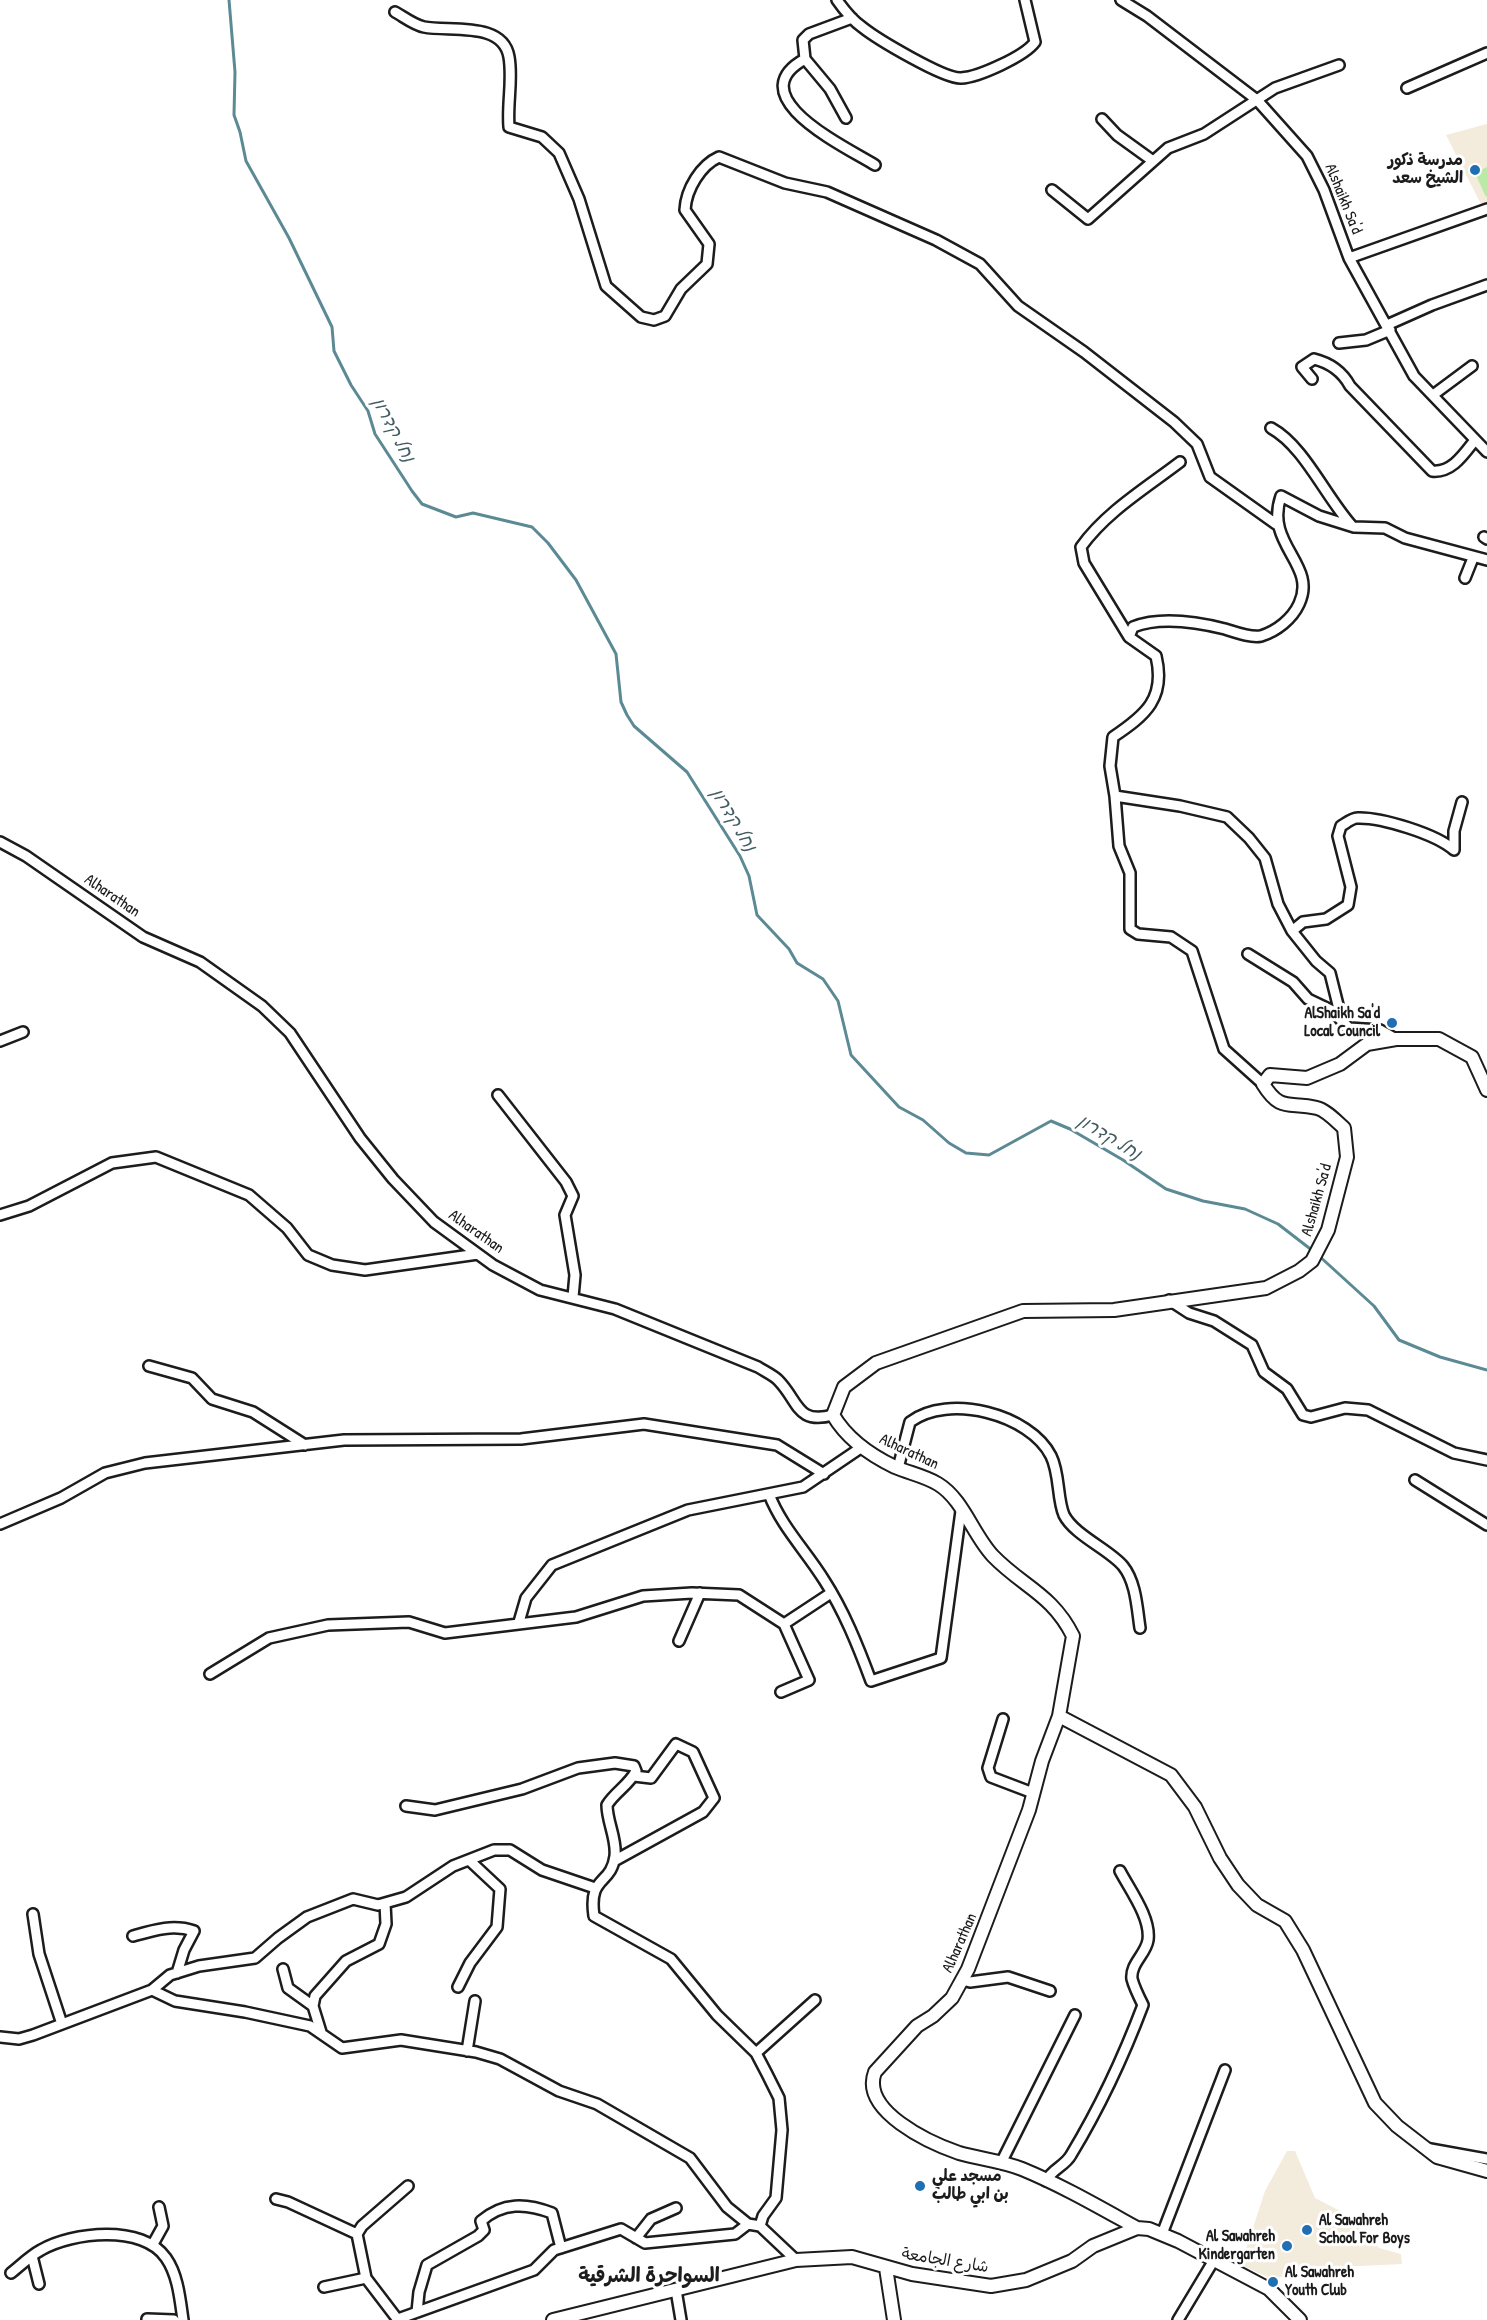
<!DOCTYPE html>
<html>
<head>
<meta charset="utf-8">
<style>
  body { margin:0 }
  canvas { display:block; background:#fff }
</style>
</head>
<body>
<canvas width="1487" height="2320"></canvas>
<script>
const context = document.querySelector('canvas').getContext('2d');
context.lineJoin = 'round';
function paint(path, color) { context.fillStyle = color; context.fill(path, 'evenodd'); }
function stroke(path, color, width, dash) { context.strokeStyle = color; context.lineWidth = width; context.lineCap = dash ? 'butt' : 'round'; context.setLineDash(dash || []); context.stroke(path); }
function write(font, color, halo, rows, align = 'center') {
  context.font = font + ' "Patrick Hand","Playpen Sans Arabic","Playpen Sans Hebrew",sans-serif'; context.lineWidth = 6; context.setLineDash([]); context.textBaseline = 'middle'; context.strokeStyle = halo; context.fillStyle = color; for (const [text, x, y, turn = 0] of rows) {
    context.save(); context.translate(x, y); context.rotate((+turn || 0) * Math.PI / 180); context.textAlign = isNaN(turn) ? turn : align; if (halo) context.strokeText(text, 0, 0); context.fillText(text, 0, 0); context.restore();
  }
}
paint(new Path2D(`
  M1487 124V214H1486L1446 135Z
  M1287 2151H1295L1315 2198 1344 2213 1379 2248 1401 2254 1402 2264 1318 2268 1272 2279 1241 2265 1265 2191Z`), '#f3ebdc');
paint(new Path2D(`
  M1487 167V196L1486 197 1475 173Z`), '#bbe9a7');
stroke(new Path2D(`
  M229 0 235 72 234 115 240 132 246 161 289 238 332 327 334 351 351 385 368 411 375 434 412 491 422 504 456 517 473 513 532 527 548 543 576 580 616 654 621 702 627 715 634 726 687 772 740 856 749 876 757 915 789 949 797 963 823 979 838 1001 851 1055 899 1107 923 1120 949 1143 966 1153 989 1155 1051 1121 1070 1129 1123 1160 1166 1189 1203 1201 1245 1209 1278 1224 1313 1251
  M1318 1255 1374 1306 1399 1340 1440 1357 1487 1370`), '#5b8a94', 3);
const street = new Path2D(`
  M837 0C844 10 852 20 862 27 877 39 944 79 961 78 979 77 1025 56 1035 42L1025 0
  M1121 0 1147 16 1257 100 1307 156 1324 190 1349 258 1414 376 1487 452
  M395 12C404 17 414 25 424 27 450 32 503 21 509 57 513 80 507 103 509 127L542 137 559 153 579 199 606 286 641 317 654 320 665 316 681 289 707 264 709 244 685 210C686 189 701 165 719 157L785 183 827 192 936 240 980 264 1018 306 1084 352 1174 422 1197 444 1210 477 1276 524
  M805 59C738 96 844 146 875 165
  M1407 88 1487 53
  M846 118 830 89 805 59 803 40 809 34 852 18
  M1102 119 1117 135 1153 161
  M1052 190 1088 219 1168 148 1204 134 1275 88 1339 65
  M1349 258 1487 209
  M1387 325 1432 305 1487 285
  M1339 343 1366 340 1390 330
  M1312 379 1302 367 1314 359C1330 363 1342 371 1350 386L1432 471C1452 473 1464 454 1475 440
  M1433 395 1472 366
  M1271 428C1304 446 1325 496 1352 526
  M1484 537 1487 539
  M1465 578 1473 558
  M1129 637 1084 563 1081 547C1106 512 1146 488 1180 462
  M1115 796 1180 806 1227 817 1249 838 1265 858 1278 904 1292 931 1316 961 1330 973 1342 1021
  M0 842 26 856 143 937 200 962 262 1006 290 1033 360 1138 393 1179 434 1222 493 1265 540 1290 615 1309 758 1367C764 1371 773 1375 778 1380 799 1401 796 1425 833 1415
  M1292 931 1303 922 1326 919 1348 905 1351 887 1338 836 1341 826C1345 824 1352 818 1357 818 1381 817 1436 834 1454 850V831L1462 802
  M1248 954 1293 982 1308 999 1331 1010 1349 1028 1380 1030 1396 1039
  M0 1041 23 1032
  M1263 1084 1224 1049 1192 951 1171 937 1138 934 1130 929V873L1119 846 1115 796 1110 766 1113 737C1146 715 1166 698 1156 656L1129 637 1133 627C1161 616 1197 622 1225 629 1235 632 1250 638 1261 636 1277 631 1292 619 1299 604 1318 564 1264 545 1281 496L1319 516 1354 527 1385 528 1405 538 1487 560
  M498 1095 566 1182 573 1196 565 1215 575 1275 573 1297
  M0 1215 29 1206 112 1163 156 1157 249 1195 287 1228 308 1255 332 1265 365 1270 478 1254
  M1169 1300 1189 1313 1214 1321 1252 1345 1264 1372 1287 1389 1303 1415 1311 1417 1345 1408 1368 1410 1454 1453 1487 1460
  M149 1366 192 1378 212 1399 253 1412 305 1445
  M898 1468 910 1422C948 1393 1030 1414 1051 1456 1060 1474 1057 1499 1064 1515 1074 1535 1110 1550 1123 1566 1136 1582 1137 1608 1140 1628
  M1415 1480 1487 1525
  M769 1494C781 1526 806 1551 824 1580 844 1611 858 1646 871 1681L941 1658 961 1511
  M0 1524 61 1498 105 1473 145 1463 344 1440 521 1439 644 1424 777 1445 824 1474
  M519 1622 526 1598 552 1565 688 1510 803 1487 862 1447
  M679 1641 700 1593
  M210 1674 269 1638 328 1625 409 1622 445 1633 576 1617 643 1596 692 1593 739 1595 784 1624 831 1593
  M781 1692 809 1680 784 1624
  M1003 1719 988 1768 991 1777 1033 1793
  M406 1806 435 1810 522 1789 578 1768 615 1763 634 1766 636 1771C629 1785 615 1792 607 1805 607 1822 617 1839 615 1856 611 1886 588 1875 594 1916L671 1959 717 2015 756 2053 767 2074 779 2098 782 2130 776 2198 763 2216 760 2226 796 2260
  M614 1861 703 1812 714 1798 693 1752 676 1744 651 1778 634 1776
  M33 1914 39 1954 62 2024
  M133 1936C154 1930 173 1924 194 1931L184 1950 177 1973
  M283 1969 288 1988 313 2006
  M962 1980 970 1982 1008 1977 1050 1991
  M458 1987 470 1963 497 1927 500 1889 469 1860
  M152 1990 175 2001 245 2012 310 2026 342 2048 401 2040 476 2052 500 2059 559 2091 597 2104 690 2158 727 2207 748 2224 760 2226
  M321 2032 313 2006 315 1996 346 1961 379 1944 386 1924 385 1903
  M0 2037 19 2039 33 2035 152 1990 170 1975 199 1966 255 1958 278 1938 307 1917 353 1899 378 1905 406 1897 453 1866 494 1850H510L542 1870 595 1888
  M467 2051 475 2001
  M756 2053 815 2000
  M1425 2148 1487 2159
  M1001 2163 1075 2015
  M1046 2181C1052 2169 1065 2166 1071 2155 1100 2107 1123 2058 1143 2005 1139 1997 1134 1987 1132 1979 1130 1964 1146 1954 1148 1940 1151 1918 1130 1890 1120 1871
  M276 2199 288 2202 357 2234
  M1162 2234 1225 2070
  M636 2238 651 2219 676 2208
  M153 2244 163 2226 159 2207
  M32 2256 39 2284
  M11 2273C21 2265 30 2256 41 2250 72 2232 143 2224 166 2258 178 2275 180 2299 183 2320
  M324 2287 366 2278
  M676 2290 681 2320
  M417 2312 419 2292 427 2265 478 2236 484 2230 481 2221C503 2202 526 2203 552 2213L561 2248
  M147 2319 174 2320
  M398 2319 534 2270 554 2250 621 2229 645 2243 735 2234 748 2224
  M398 2320 366 2278 357 2234 362 2226 408 2186
  M1178 2320 1214 2260`);
const secondary = new Path2D(`
  M1059 1716 1171 1775 1195 1807 1220 1858 1238 1885 1257 1905 1285 1921 1303 1950 1375 2103 1397 2126 1437 2157 1487 2171
  M1137 2228C1099 2207 1061 2185 1022 2169 1002 2161 980 2159 959 2153 930 2143 860 2111 875 2072L917 2026 933 2016 952 1998 968 1969 1029 1810 1042 1761 1059 1716 1073 1636C1052 1594 1023 1587 993 1556 973 1535 963 1499 938 1484 925 1476 909 1473 895 1467 870 1455 847 1439 833 1415L844 1387 876 1363 1023 1311 1114 1310 1266 1288 1299 1271 1312 1261 1328 1230 1347 1157 1344 1128C1337 1122 1326 1110 1317 1108 1289 1101 1281 1113 1263 1084L1270 1075 1307 1078 1340 1064 1367 1044 1396 1039H1439L1472 1057 1487 1090
  M886 2268 894 2320
  M553 2320 796 2260 852 2257 912 2274 991 2286 1026 2280 1072 2261 1093 2246 1137 2228 1149 2229 1178 2241 1269 2289 1300 2320`);
stroke(street, '#1c1c1c', 14);
stroke(secondary, '#1c1c1c', 16);
stroke(street, '#fff', 9);
stroke(secondary, '#fff', 12);
for (const [x, y, r, color] of [
  [1475,170,6,"#1f6fb2"],
  [1392,1023,6,"#1f6fb2"],
  [920,2186,6,"#1f6fb2"],
  [1307,2230,6,"#1f6fb2"],
  [1287,2246,6,"#1f6fb2"],
  [1273,2282,6,"#1f6fb2"]
]) { const dot = new Path2D(); dot.arc(x, y, r, 0, 2 * Math.PI); context.fillStyle = color; context.fill(dot); stroke(dot, '#fff', 2); }
write('bold 16px', '#1c1c1c', '#fff', [
  ["مدرسة ذكور",1463,161],
  ["الشيخ سعد",1463,179],
  ["AlShaikh Sa'd",1380,1014],
  ["Local Council",1380,1032],
  ["مسجد علي",932,2177,"left"],
  ["بن ابي طالب",932,2195,"left"],
  ["Al Sawahreh",1319,2221,"left"],
  ["School For Boys",1319,2239,"left"],
  ["Al Sawahreh",1275,2237],
  ["Kindergarten",1275,2255],
  ["Al Sawahreh",1285,2273,"left"],
  ["Youth Club",1285,2291,"left"]
], 'right');
write('16px', '#1c1c1c', '#fff', [
  ["Alshaikh Sa'd",1343,199,68],
  ["Alharathan",112,896,34],
  ["Alshaikh Sa'd",1317,1200,-74],
  ["Alharathan",476,1232,35],
  ["Alharathan",909,1452,25],
  ["Alharathan",960,1943,-66],
  ["شارع الجامعة",945,2261,9]
]);
write('italic 18px', '#415c62', '#fff', [
  ["נחל קדרון",393,430,62],
  ["נחל קדרון",733,820,59],
  ["נחל קדרון",1109,1138,31]
]);
write('bold 20px', '#1c1c1c', '#fff', [
  ["السواحرة الشرقية",649,2277]
]);
</script>
</body>
</html>
